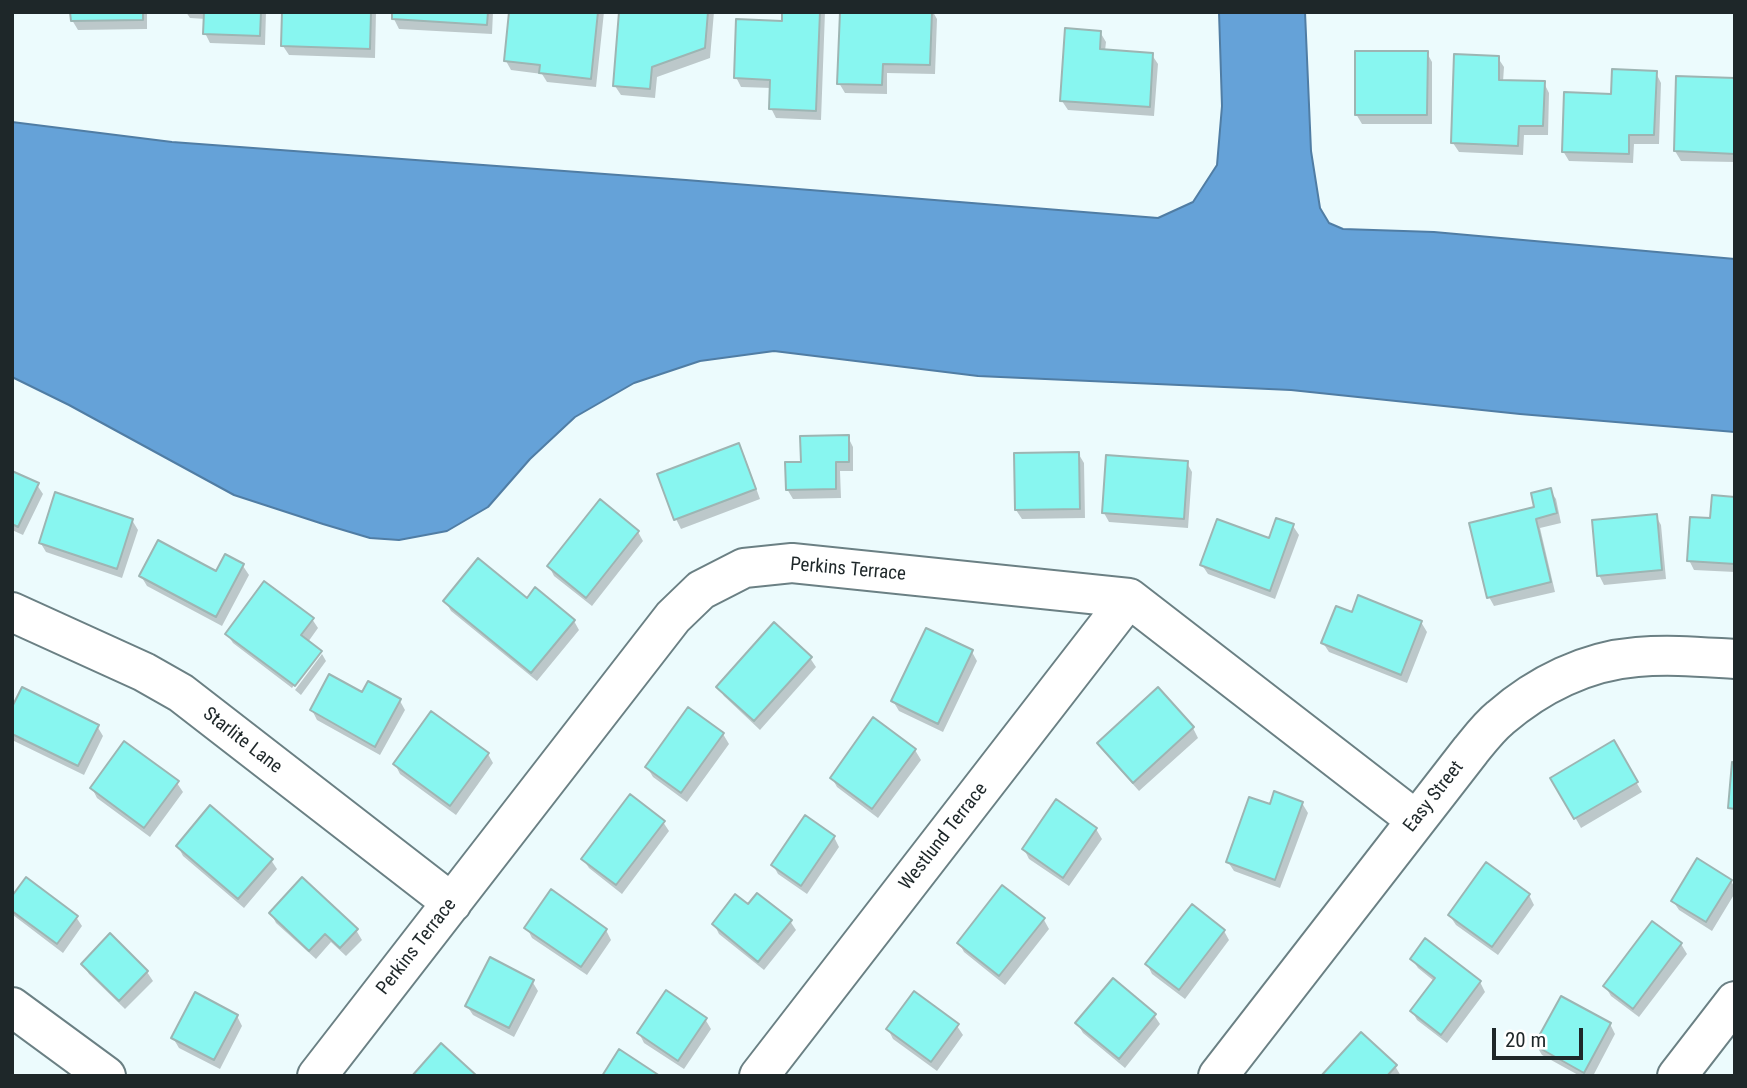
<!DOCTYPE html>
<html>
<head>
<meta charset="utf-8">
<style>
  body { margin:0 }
  #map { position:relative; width:1747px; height:1088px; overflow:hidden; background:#ecfbfd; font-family:"Roboto Condensed",sans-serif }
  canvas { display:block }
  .frame { position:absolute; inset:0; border:14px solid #1e2729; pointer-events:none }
  .scale { position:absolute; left:1492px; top:1028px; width:91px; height:32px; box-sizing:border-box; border:4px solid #1e2729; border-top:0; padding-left:9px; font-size:21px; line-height:24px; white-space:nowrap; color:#1e2729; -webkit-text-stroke:5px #fff; paint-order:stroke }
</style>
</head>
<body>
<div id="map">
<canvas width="1747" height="1088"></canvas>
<div class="frame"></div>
<div class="scale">20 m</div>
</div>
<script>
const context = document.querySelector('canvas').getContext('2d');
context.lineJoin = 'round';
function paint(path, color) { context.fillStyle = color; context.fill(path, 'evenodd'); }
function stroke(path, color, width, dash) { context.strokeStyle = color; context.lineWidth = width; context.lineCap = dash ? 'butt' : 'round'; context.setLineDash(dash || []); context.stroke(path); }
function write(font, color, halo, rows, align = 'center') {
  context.font = font + ' "Roboto Condensed",sans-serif'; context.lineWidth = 6; context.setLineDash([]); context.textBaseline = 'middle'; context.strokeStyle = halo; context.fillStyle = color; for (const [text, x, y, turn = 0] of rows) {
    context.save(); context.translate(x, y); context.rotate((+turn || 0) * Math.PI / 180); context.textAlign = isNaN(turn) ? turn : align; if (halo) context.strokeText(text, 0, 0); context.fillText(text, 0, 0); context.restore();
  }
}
const water = new Path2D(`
  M1219 12H1305L1311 151 1320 208 1329 223 1343 229 1434 232 1735 259V432L1520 414 1291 390 978 376 774 351 700 361 634 383 575 417 530 459 488 507 447 531 399 540 370 538 323 524 234 495 69 405 12 377V122L172 142 686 180 1158 218 1193 202 1217 165 1222 106Z`);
paint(water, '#65a2d8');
stroke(water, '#507da4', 2);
paint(new Path2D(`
  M72 12H147V29L78 30 72 20Z
  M186 12H266L265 45 210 43 205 33 206 19 190 18Z
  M284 12H376L375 58 289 55 283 46Z
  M394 12H493L492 34 399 29 394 19Z
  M511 12H604L596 87 547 82 542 74 511 70 506 61Z
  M620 12H714L710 58 657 77 655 98 621 95 615 86Z
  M784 12H825L821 120 776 118 771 108 772 88 741 87 736 77 784 23Z
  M842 12H933L937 19 935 74 887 73V94L845 93 839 83Z
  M1100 32 1106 42 1105 51 1152 55 1158 64 1154 116 1068 110 1062 101Z
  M1427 53 1432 62V124H1362L1356 114Z
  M1498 58 1504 67 1503 82 1544 83 1549 93 1548 135H1524L1523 155 1459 152 1453 143Z
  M1656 73 1661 83 1659 144H1634L1633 163 1569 161 1563 151 1613 96Z
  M1735 80V162L1681 161 1675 151Z
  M848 437 853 447V471H840L841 498 793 499 787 489 803 463Z
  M738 445 744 455 760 499 681 529 676 519Z
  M1078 453 1084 463 1085 518 1022 519 1016 510Z
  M1187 463 1192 472 1188 528 1109 522 1104 513Z
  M12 473 37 485 43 494 23 535 12 530Z
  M1550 490 1556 499 1561 523 1540 528 1555 592 1494 606 1489 597 1536 508Z
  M1735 498V572L1694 570 1689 560 1712 520Z
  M1656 516 1661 525 1666 579 1604 585 1599 575Z
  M132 520 138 530 122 578 46 552 40 542Z
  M1293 526 1299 535 1275 599 1208 574 1202 565 1270 540Z
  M638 532 643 541 592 606 554 576 549 566Z
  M243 566 249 575 222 626 147 586 141 576 217 574Z
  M445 601H527L574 621 579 630 537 681 451 611Z
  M1353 615 1421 622 1427 632 1407 683 1329 652 1323 643Z
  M312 619 318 628 308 642 321 653H318L292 688 233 643 227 634Z
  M972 652 977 661 943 732 899 711 893 701Z
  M322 654 326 661 301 695 295 690Z
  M810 658 816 667 760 730 724 696 718 687Z
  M363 695 400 701 405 710 380 755 317 720 312 710Z
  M688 709 723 734 729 744 687 802 653 777 647 767Z
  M12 711 97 726 103 736 84 775 12 740Z
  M1193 728 1198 738 1139 791 1104 752 1099 743Z
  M1613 743 1642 792 1581 828 1553 778Z
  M915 750 921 760 878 818 837 787 832 778Z
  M488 754 493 763 456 815 400 774 395 764Z
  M177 783 183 792 150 837 97 798 92 788Z
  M1302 803 1308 813 1280 888 1234 871 1228 862 1271 806Z
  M663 822 669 831 622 894 589 868 583 859Z
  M1096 829 1102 839 1069 886 1029 859 1024 849Z
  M834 837 839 847 807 894 778 874 773 865Z
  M178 846 271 860 277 869 244 908 183 856Z
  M1731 881 1735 888V893L1712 931 1679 910 1673 901Z
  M1002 887 1044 920 1049 929 1005 985 964 952 959 943Z
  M1529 895 1534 905 1498 955 1456 925 1450 916Z
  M12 899 76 917 82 926 63 953 13 915Z
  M749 906 790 921 796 930 764 970 719 934 714 924Z
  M271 913 356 930 362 940 346 956 331 942 316 959 276 923Z
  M1652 923 1681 944 1687 954 1639 1017 1611 996 1605 986Z
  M527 928 606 930 611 940 587 975 532 938Z
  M1224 931 1229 940 1185 999 1152 974 1147 964Z
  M1412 959 1480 982 1485 992 1447 1043 1417 1020 1412 1011 1434 981 1418 968Z
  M83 964 147 972 153 981 125 1009 89 974Z
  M532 981 538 991 514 1037 473 1015 467 1006Z
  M1154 1015 1160 1024 1125 1068 1083 1033 1077 1023Z
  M237 1016 242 1026 220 1069 179 1048 173 1038Z
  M705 1019 711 1029 684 1069 644 1043 639 1033Z
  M1610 1024 1615 1034 1593 1076H1580L1542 1055 1536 1045Z
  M957 1026 963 1035 937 1071 893 1039 888 1029Z
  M1395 1066 1401 1076H1323Z`), '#0003');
const building = new Path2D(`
  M70 12H143V20L71 21Z
  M204 12H261L260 36 203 34Z
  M282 12H371L370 49 281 46Z
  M392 12H488L487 25 392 19Z
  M509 12H598L591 79 539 73 540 65 504 61Z
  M619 12H708L705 48 652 67 650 89 613 86Z
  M782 12H820L816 111 769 109 770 80 734 78 736 19 782 21Z
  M840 12H932L930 65 883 64 882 85 837 84Z
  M1065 28 1101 31 1100 49 1153 53 1150 107 1060 101Z
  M1355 51H1428L1427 115H1355Z
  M1454 54 1499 56V80L1545 81 1543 126H1519L1518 146 1451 143Z
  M1612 69 1657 71 1654 135H1629V154L1562 152 1564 92 1611 94Z
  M1676 76 1735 78V154L1674 151Z
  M849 435V462H836V489L786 490 785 462H801L800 436Z
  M739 443 756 489 674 520 657 474Z
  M1079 452 1080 509 1015 510 1014 453Z
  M1106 455 1188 461 1184 519 1102 513Z
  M12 471 39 483 18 527 12 524Z
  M1551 488 1557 513 1536 519 1551 582 1487 598 1469 523 1534 507 1531 493Z
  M55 492 133 519 117 569 39 543Z
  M1712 495 1735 497V564L1687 561 1690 517 1710 518Z
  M600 499 639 531 586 598 547 566Z
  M1657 514 1662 570 1597 576 1592 520Z
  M1276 518 1294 524 1270 591 1200 565 1217 519 1269 538Z
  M158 540 216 571 225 554 244 564 216 617 139 576Z
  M478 558 527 598 535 587 575 620 531 673 443 601Z
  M264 581 314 618 301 635 322 651 295 686 225 634Z
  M1358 595 1422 621 1401 675 1321 643 1336 606 1352 612Z
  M774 622 812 657 754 721 716 687Z
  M926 628 973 650 938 724 891 701Z
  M329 674 362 692 368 681 401 699 375 747 310 710Z
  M22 687 99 725 78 766 12 734V707Z
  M1158 687 1194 727 1133 783 1097 743Z
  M688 707 724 733 681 793 645 767Z
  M431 711 489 753 450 806 393 764Z
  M873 717 916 749 872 809 830 778Z
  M1614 740 1638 782 1574 819 1550 778Z
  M124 741 179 781 144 828 90 788Z
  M1732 762 1735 763V809L1728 808Z
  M1274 791 1303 802 1275 880 1226 862 1249 797 1270 804Z
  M630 794 665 821 616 885 581 859Z
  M1056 799 1097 828 1063 878 1022 849Z
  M210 805 273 859 238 899 176 846Z
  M805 815 835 836 801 886 771 865Z
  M1697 858 1732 880 1706 922 1671 901Z
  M1486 862 1530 894 1492 947 1448 915Z
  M26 877 78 916 57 944 12 911V896Z
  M302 877 358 929 340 948 325 934 309 951 269 913Z
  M1002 885 1045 918 999 976 957 943Z
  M551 889 607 929 581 967 524 928Z
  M757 893 792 920 758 962 712 924 735 894 748 904Z
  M1192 904 1225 930 1179 990 1145 964Z
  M1652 921 1682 943 1633 1009 1603 986Z
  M110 933 148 971 119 1001 81 964Z
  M1425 938 1481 981 1441 1035 1410 1011 1435 978 1410 959Z
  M490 957 534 980 509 1028 465 1006Z
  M1113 978 1156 1014 1119 1059 1075 1023Z
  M666 990 707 1018 678 1061 637 1033Z
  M914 991 959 1024 931 1062 886 1029Z
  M195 992 238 1015 214 1060 171 1038Z
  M1561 996 1611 1023 1584 1073 1534 1045Z
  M1361 1032 1397 1065 1387 1076H1321Z
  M441 1043 477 1076H412Z
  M619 1049 660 1076H602Z`);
paint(building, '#88f6f0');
stroke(building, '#9db5b3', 2);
const minor = new Path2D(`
  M12 612 144 672 181 693 452 903
  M12 1007 106 1076
  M317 1076 673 617 701 590 744 568 792 563 1129 598 1416 820
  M759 1076 1129 598
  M1218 1076 1471 750C1480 739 1489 727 1500 718 1538 685 1586 661 1637 657 1670 654 1702 657 1735 659
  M1677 1076 1735 1001`);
stroke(minor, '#6b8084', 42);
stroke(minor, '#fff', 38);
write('19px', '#1e2729', '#fff', [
  ["Perkins Terrace",848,570,5],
  ["Starlite Lane",242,741,38],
  ["Easy Street",1434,797,-52],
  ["Westlund Terrace",944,837,-52],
  ["Perkins Terrace",417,947,-52]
]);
</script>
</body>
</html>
